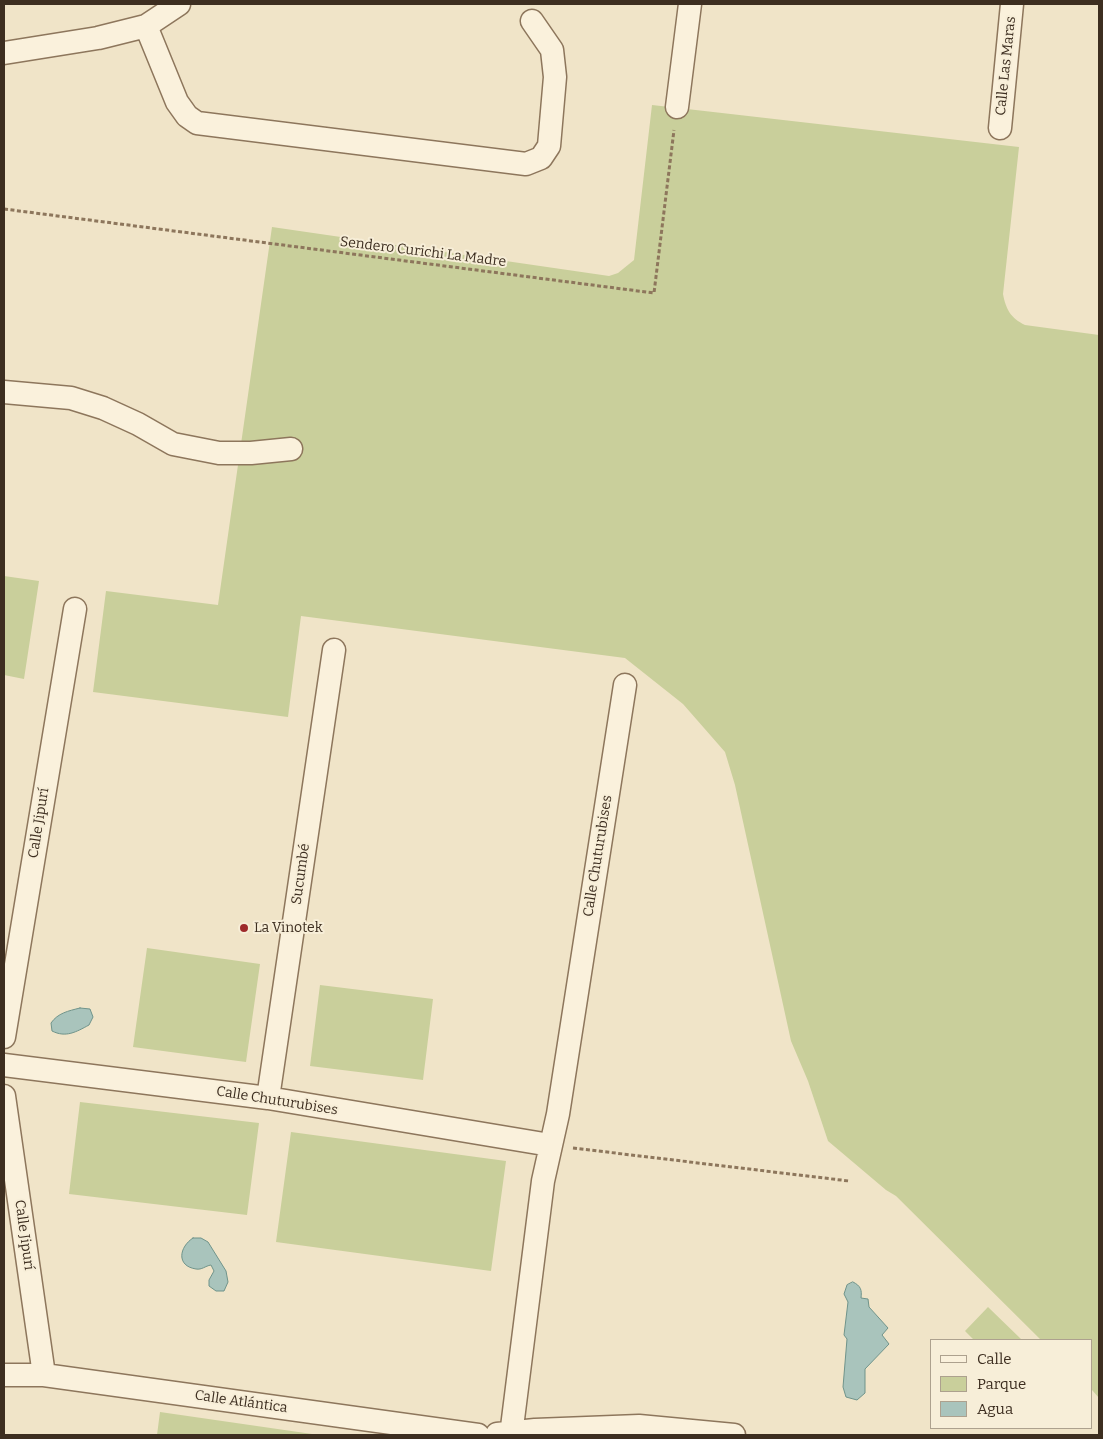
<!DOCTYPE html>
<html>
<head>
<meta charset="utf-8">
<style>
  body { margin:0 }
  #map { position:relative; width:1103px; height:1439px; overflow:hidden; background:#f0e4c8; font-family:Bitter,serif }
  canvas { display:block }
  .frame { position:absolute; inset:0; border:5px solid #3d2e20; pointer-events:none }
  .legend { position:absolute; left:930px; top:1339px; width:162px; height:90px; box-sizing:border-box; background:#f7eed8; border:1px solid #ada18e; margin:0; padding:6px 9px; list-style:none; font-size:15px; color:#3d2e20 }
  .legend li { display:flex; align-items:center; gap:10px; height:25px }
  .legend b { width:25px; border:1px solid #ada18e }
</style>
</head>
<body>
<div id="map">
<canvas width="1103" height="1439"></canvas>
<div class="frame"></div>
<ul class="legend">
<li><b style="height:6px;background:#faf1dc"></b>Calle</li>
<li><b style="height:14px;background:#c9cf9b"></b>Parque</li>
<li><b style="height:14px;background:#a9c4bc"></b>Agua</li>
</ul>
</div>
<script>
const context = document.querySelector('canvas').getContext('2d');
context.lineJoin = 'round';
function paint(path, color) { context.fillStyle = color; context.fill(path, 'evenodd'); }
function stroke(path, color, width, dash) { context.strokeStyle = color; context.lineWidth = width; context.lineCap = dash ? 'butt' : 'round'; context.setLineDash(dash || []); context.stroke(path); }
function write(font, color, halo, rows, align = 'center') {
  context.font = font + ' Bitter,serif'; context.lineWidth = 4; context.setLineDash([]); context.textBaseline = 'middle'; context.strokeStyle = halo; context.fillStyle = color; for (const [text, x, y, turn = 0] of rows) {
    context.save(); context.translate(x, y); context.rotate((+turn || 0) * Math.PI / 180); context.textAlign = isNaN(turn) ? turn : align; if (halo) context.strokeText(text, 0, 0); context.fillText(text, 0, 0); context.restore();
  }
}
paint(new Path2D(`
  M652 105 1019 147 1003 294C1006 310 1011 318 1025 325L1099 335V1398L1092 1390V1340H1041L896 1196 886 1190 828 1141 808 1081 791 1041 735 785 725 752 683 704 625 658 301 616 288 717 93 692 106 591 218 605 272 227 609 276 618 273 634 260Z
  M4 576 39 581 24 679 4 675Z
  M147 948 260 964 246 1062 133 1047Z
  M320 985 433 999 423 1080 310 1066Z
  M80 1102 259 1123 247 1215 69 1194Z
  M291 1132 506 1161 491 1271 276 1242Z
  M988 1307 1022 1340H974L965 1331Z
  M160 1412 319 1435H157Z`), '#c9cf9b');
const water = new Path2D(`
  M80 1008 90 1009 93 1017 89 1025C76 1032 66 1038 52 1031L51 1023C58 1013 68 1011 80 1008Z
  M193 1238H201L208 1242 226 1271 228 1282 224 1291H216L209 1286V1280L214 1271 211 1265C205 1266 202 1270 196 1269 176 1266 179 1247 193 1238Z
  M853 1282C861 1286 862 1290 861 1298L868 1299 869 1307 888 1328 882 1335 889 1344 865 1369V1393L857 1400 846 1397 843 1387 847 1339 844 1335 848 1302 844 1294 847 1285Z`);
paint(water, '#a9c4bc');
stroke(water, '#6f938a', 1);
const minor = new Path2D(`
  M146 26 177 102 187 116 197 123 526 164 541 158 549 146 555 77 552 50 532 21
  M4 53 98 38 146 26 179 4
  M677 107 690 4
  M1000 128 1012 4
  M4 392 71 398 103 408 138 424 173 444 219 453H251L291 449
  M4 1037 75 609
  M4 1065 268 1098 550 1145
  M4 1096 44 1375
  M268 1098 334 650
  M4 1375H44L478 1435
  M497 1434 535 1430 639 1426 734 1435
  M511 1435 543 1181 558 1114 625 685`);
stroke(minor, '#8d765c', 25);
stroke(new Path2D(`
  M4 209 654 293 674 130
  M573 1148 849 1181`), '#8d765c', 3, [4, 2.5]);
stroke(minor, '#faf1dc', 22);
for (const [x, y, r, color] of [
  [244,928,5,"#9e2a2b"]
]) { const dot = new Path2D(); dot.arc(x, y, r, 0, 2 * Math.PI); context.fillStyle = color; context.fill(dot); stroke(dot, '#f7eed8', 2); }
write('14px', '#3d2e20', '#f7eed8', [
  ["Calle Las Maras",1006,66,-84],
  ["Sendero Curichi La Madre",423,252,7],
  ["Calle Jipurí",39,823,-81],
  ["Calle Chuturubises",598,856,-81],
  ["Sucumbé",301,874,-82],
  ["Calle Chuturubises",277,1101,9],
  ["Calle Jipurí",24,1235,82],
  ["Calle Atlántica",241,1402,8]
]);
write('14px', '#3d2e20', '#f7eed8', [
  ["La Vinotek",254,928]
], 'left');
</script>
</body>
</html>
